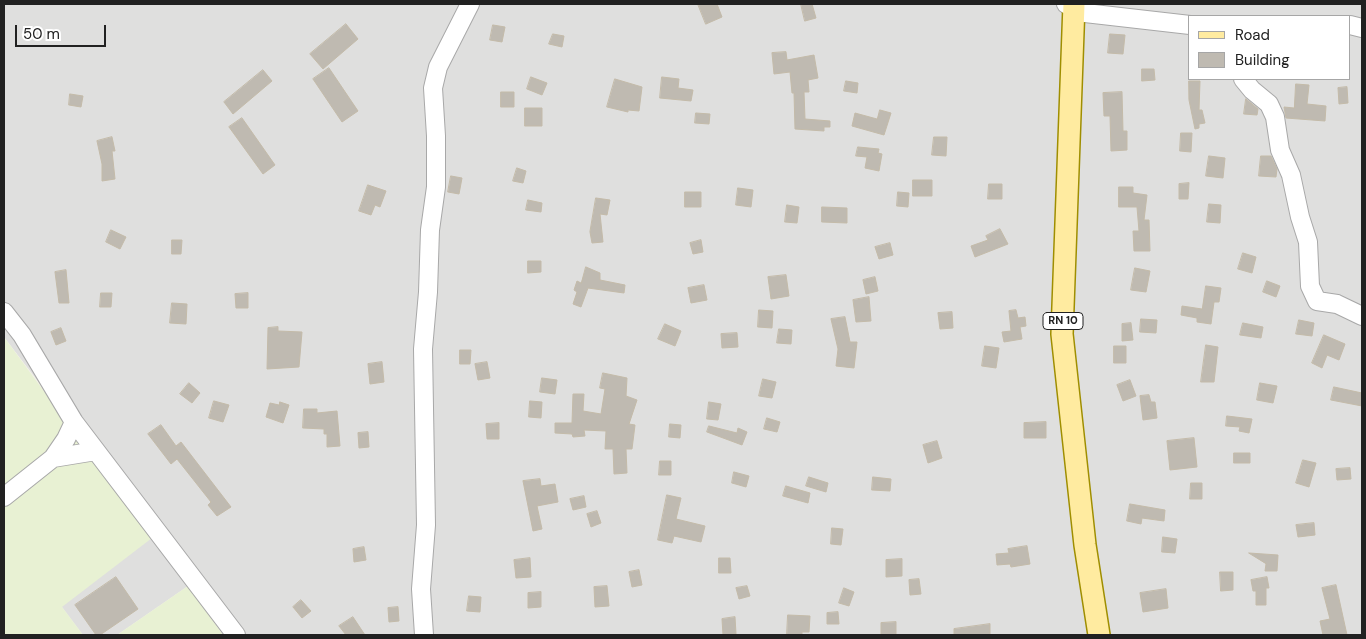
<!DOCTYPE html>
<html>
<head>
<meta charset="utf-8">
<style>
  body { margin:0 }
  #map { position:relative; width:1366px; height:639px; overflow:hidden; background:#f2f1e8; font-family:"DM Sans",sans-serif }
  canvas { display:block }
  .frame { position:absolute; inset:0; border:5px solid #212121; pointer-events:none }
  .legend { position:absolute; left:1188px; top:15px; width:162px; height:65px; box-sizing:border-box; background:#fff; border:1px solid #a6a6a6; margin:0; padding:6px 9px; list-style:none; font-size:15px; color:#212121 }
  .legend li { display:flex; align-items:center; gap:10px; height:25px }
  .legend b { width:25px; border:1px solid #a6a6a6 }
  .scale { position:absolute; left:15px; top:25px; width:91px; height:22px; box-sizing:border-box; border:2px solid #212121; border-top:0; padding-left:6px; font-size:15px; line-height:18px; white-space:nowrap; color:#212121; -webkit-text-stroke:4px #fff; paint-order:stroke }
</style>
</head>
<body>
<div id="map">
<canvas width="1366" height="639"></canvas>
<div class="frame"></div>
<ul class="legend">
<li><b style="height:6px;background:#ffeba0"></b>Road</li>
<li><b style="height:14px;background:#bfbab1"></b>Building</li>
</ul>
<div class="scale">50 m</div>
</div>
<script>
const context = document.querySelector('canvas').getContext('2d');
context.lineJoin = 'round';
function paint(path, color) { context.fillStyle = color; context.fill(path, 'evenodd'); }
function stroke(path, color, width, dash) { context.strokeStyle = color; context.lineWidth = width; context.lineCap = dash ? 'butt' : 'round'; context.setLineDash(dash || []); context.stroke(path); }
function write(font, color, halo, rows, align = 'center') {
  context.font = font + ' "DM Sans",sans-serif'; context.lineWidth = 4; context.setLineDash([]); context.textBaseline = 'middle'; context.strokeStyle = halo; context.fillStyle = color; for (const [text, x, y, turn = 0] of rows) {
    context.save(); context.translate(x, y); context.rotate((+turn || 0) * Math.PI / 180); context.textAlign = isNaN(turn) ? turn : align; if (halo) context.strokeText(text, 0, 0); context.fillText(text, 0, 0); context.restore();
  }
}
paint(new Path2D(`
  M4 4H1362V635H223L188 586 117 635H83L62 607 50 397 4 337ZM1190 16H1350V79H1190Z`), '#dfdfde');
paint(new Path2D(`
  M4 337 152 538 62 607 83 635H4Z
  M188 586 223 635H117Z`), '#e8f1d3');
const building = new Path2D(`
  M698 4H717L722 17 706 24Z
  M801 4H812L816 18 805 21Z
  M346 24 358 39 323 69 310 54Z
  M493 25 505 27 502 42 490 40Z
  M553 34 564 36 562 47 549 44Z
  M1110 34 1125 35 1123 54 1108 53Z
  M786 52 787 60 814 55 818 78 808 80 809 92H804L805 119 830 121V127H824V131L795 129 794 93H792L790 72 774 74 772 53Z
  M329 68 358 111 342 122 313 79Z
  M1142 69H1154L1155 80 1142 81Z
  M263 70 272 81 233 114 224 102Z
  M531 77 547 83 542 95 527 89Z
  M662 77 679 79 678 88 693 90 691 101 660 98Z
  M615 79 642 87 639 111 628 110V112L607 107Z
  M846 81 858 83 857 93 844 91Z
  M1189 81H1200L1199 110H1202L1205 123 1199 124V128L1195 129 1189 100Z
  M1296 84 1309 85 1307 104 1326 106 1325 121 1286 118 1284 107 1294 108Z
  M1347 87 1348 103 1339 104 1338 88Z
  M501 92H514V107H501Z
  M1122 92 1123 131H1127V150L1111 151 1110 116H1104L1103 93Z
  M70 94 83 96 81 107 69 105Z
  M1246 99 1258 109 1257 115 1244 114Z
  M525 108H542V126H525Z
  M880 110 891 113 884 135 852 126 855 113 877 119Z
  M696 113 710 114 709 124 695 123Z
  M242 118 275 165 263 174 229 127Z
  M1181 133H1192L1191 152 1180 151Z
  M112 137 115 151H112L115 179 102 181V164L97 141Z
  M934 137H947L946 156 932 155Z
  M858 147 879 149 878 153 882 154 879 171 865 168 867 157 856 156Z
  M1209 156 1225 158 1223 178 1206 176Z
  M1261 156H1271L1277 169 1276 177 1259 176Z
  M517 168 526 171 523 183 513 181Z
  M451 176 462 178 459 194 448 192Z
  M913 180H932V196H913Z
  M1189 183 1188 199H1179V184Z
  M989 184H1002V199H988Z
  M368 185 386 191 380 207 375 205 371 215 359 211Z
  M1119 187H1133V193L1147 195 1144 220H1149L1150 251H1134L1133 231H1139L1137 207H1119Z
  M738 188 753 190 751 207 736 205Z
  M685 192H701V207H685Z
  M898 192 909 193 908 207 897 206Z
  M596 198 610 200 607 215 600 214 603 242 592 243 590 232Z
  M528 200 542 203 541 212 526 210Z
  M1209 204 1221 205 1220 223 1207 222Z
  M787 205 799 207 797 223 785 222Z
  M822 207 847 208V223L822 222Z
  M1000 229 1008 244 975 257 971 246 988 240 986 236Z
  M111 230 126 237 120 249 106 242Z
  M172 240H182L181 254H172Z
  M701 240 703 252 693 254 690 243Z
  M890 243 893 255 879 259 875 247Z
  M1243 253 1256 257 1252 273 1238 269Z
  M528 261H541V272L528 273Z
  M586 267 600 273V280L625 285 624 293 588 288 581 307 573 304 577 292 574 290 577 281 581 283Z
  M1135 268 1150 271 1146 292 1131 290Z
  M66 270 69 303H59L55 272Z
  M786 275 789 296 771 299 768 277Z
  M875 277 878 291 866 294 863 280Z
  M1267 281 1280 286 1276 297 1263 292Z
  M704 285 707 300 691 303 688 288Z
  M1206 286 1221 288 1219 302H1214L1211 324 1197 322V318L1181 315 1182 306 1202 309Z
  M101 293H112L111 307H100Z
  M248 293V308H236L235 294Z
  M869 297 871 321 856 322 853 300Z
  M172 303 187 304 186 324 170 323Z
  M759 310 773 311 772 328 758 327Z
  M1016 310 1018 318 1025 317 1026 326 1020 327 1022 339 1004 342 1002 332 1011 331 1009 311Z
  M952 312 953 328 940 329 938 313Z
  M845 317 850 342H857L854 368 836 366 838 349 831 319Z
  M1141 319 1157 320 1156 333 1140 332Z
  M1299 320 1314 323 1312 336 1296 334Z
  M1131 323 1133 340 1122 341V324Z
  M1243 323 1263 327 1261 338 1240 335Z
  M665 324 681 331 675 346 658 339Z
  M278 327V331L302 332 299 367 267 369 268 328Z
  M61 328 66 341 56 345 51 332Z
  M779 329 792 330 791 344 777 343Z
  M737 333 738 347 722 348 721 334Z
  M1324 335 1345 344 1339 360 1327 355 1322 368 1312 363Z
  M1206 345 1218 347 1214 382H1201Z
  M985 346 999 348 996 368 982 366Z
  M1114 346H1126V363H1114Z
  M460 350H471L470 364H460Z
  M382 362 384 382 370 384 368 364Z
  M487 362 490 378 478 380 475 364Z
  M603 373 627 378 626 396 637 400 629 424 635 425 632 449H626L627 473 614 474 613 449H605L606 431 584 430 585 436 573 437 572 434 555 433V423H572L573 394H584L583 411 601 414 605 389 600 388Z
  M542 378 557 380 555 394 540 392Z
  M763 379 776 382 772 398 759 396Z
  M1130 380 1136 396 1123 401 1117 385Z
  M189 383 200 393 192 403 180 394Z
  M1260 383 1277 386 1273 403 1257 400Z
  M1334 387 1362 393V406L1331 400Z
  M1149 395 1151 402H1155L1157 418 1143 420 1140 396Z
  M214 401 229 405 223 422 209 418Z
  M530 401 542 402 541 418 529 417Z
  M280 402 289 405 283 423 266 417 270 403 279 405Z
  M709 402 721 404 718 420 707 419Z
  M304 409H317V413L337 411 340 446 327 447V434H324V429L303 428Z
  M1227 416 1252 419 1249 433 1239 431 1240 427 1226 426Z
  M767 418 780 422 777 432 764 429Z
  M1046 422V438H1024V423Z
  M499 423V439H487L486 424Z
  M670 424 681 425 680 438 669 437Z
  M161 425 176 446 181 442 231 507 217 516 208 505 211 502 177 459 171 464 148 434Z
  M709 426 737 433 738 428 747 432 742 445 707 432Z
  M368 432 369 447 359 448 358 433Z
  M1194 438 1197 467 1170 470 1167 441Z
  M937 441 942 458 928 463 923 445Z
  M1234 453H1250V463H1234Z
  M1303 460 1316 463 1309 487 1296 483Z
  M660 461H671V475H659Z
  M1350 468 1351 479 1337 480 1336 469Z
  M734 472 749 476 746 487 732 483Z
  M809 477 828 483 826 492 806 486Z
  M873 477 891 479 890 491 872 490Z
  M540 479 541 486 555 484 558 502 537 506 542 529 533 531 523 481Z
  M1191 483H1202V499H1190Z
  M786 486 810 493 808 503 783 496Z
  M667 495 681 498 676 519 705 526 701 542 674 536 672 543 658 540Z
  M584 496 586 507 573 510 570 499Z
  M1130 504 1165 510 1164 521 1142 518 1141 524 1127 521Z
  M597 511 601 523 591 527 587 514Z
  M1314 523 1315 535 1298 537 1296 525Z
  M832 528 843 529 841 545 831 544Z
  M1163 537 1177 539 1175 553 1162 552Z
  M1027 546 1030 564 1011 567 1010 564 997 565 996 554 1009 553 1008 549Z
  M364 547 366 560 354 562 353 549Z
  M1249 553 1278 555 1277 571H1265L1266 564Z
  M530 558 531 577 516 578 514 560Z
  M719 558H730L731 573H719Z
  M902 559V576L886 577V560Z
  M639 570 642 585 632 587 629 572Z
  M1220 572H1233V590L1221 591Z
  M116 577 138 609 100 635H96L75 605Z
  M1267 577 1269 588H1266V605H1256V591H1253L1251 580Z
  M919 579 921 594 910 595 909 580Z
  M1336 585 1347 635H1323L1320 621 1330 619 1322 588Z
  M607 586 609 606 595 607 594 587Z
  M747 586 750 596 739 599 736 588Z
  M844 588 854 592 849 606 839 603Z
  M1166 589 1168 608 1143 612 1140 593Z
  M541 592V607L528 608V593Z
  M469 596 481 597 480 612 467 611Z
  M301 600 311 611 302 618 293 607Z
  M398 607 399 621 389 622 388 608Z
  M838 612 839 624H827V613Z
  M788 615 810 616 809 632H802V635H787Z
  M353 617 365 635H346L339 626Z
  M735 617 736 634 723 635 722 619Z
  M896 622V635H881V623Z
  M990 624V635H954V629Z`);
paint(building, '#bfbab1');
stroke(building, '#c4bba9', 1);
const minor = new Path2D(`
  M1066 4 1085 13 1190 25
  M1350 25 1362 28
  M1243 79 1252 90 1269 104 1275 117 1280 150 1291 175 1300 217 1308 242 1310 286 1317 301 1337 304 1362 316
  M4 312 22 335 74 422 236 635
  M53 458 66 439 74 422
  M4 497 53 458 96 451
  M424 635 421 589 426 525 423 349 428 292 430 230 436 187V136L433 88 438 67 470 4`);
const major = new Path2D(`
  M1074 4 1062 334 1085 545 1099 635`);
stroke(minor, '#a8a8a8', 20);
stroke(major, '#9f8e00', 24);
stroke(minor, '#fff', 18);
stroke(major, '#ffeba0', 21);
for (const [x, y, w] of [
  [1063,321,40]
]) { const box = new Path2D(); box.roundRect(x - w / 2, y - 8.5, w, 17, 4); context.fillStyle = '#fff'; context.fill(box); stroke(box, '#212121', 1); }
write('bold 11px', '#212121', null, [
  ["RN 10",1063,321]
]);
</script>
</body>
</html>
